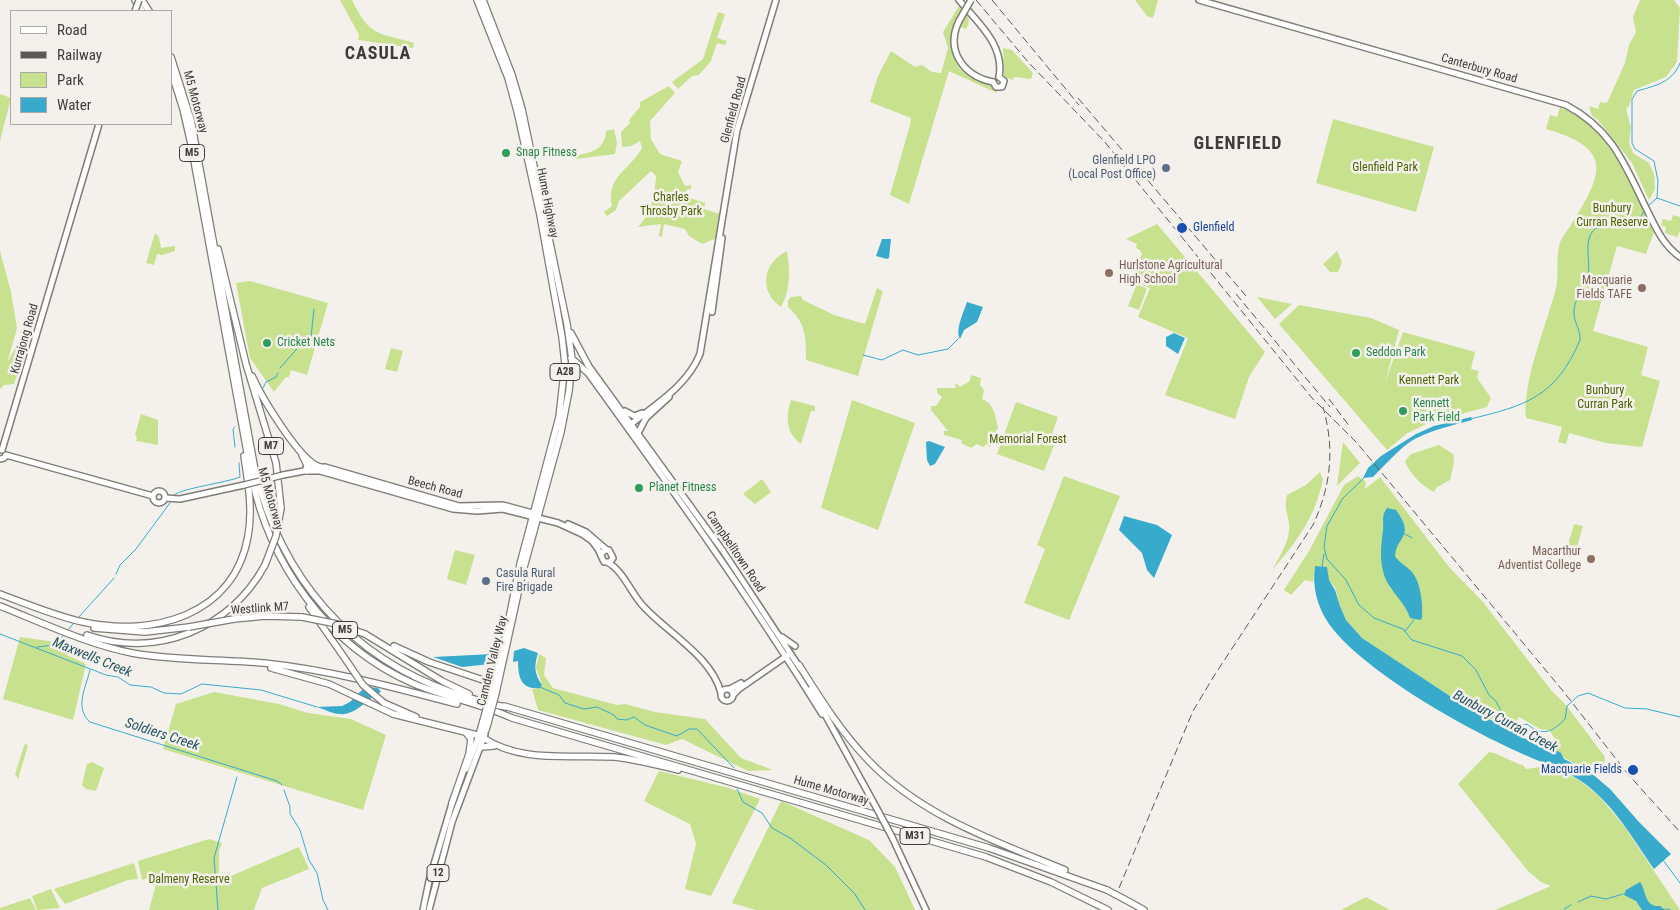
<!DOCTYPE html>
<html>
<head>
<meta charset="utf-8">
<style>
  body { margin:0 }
  #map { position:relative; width:1680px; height:910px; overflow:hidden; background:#f4f1ec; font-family:"Roboto Condensed",sans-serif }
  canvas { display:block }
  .legend { position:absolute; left:10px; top:10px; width:162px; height:115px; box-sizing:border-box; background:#f4f1ec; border:1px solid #aba9a5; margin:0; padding:6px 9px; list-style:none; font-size:15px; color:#3d3c3a }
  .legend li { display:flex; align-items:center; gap:10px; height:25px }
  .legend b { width:25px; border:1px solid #aba9a5 }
</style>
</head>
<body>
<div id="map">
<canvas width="1680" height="910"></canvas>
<ul class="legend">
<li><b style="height:6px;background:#fff"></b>Road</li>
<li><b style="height:6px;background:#5a5956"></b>Railway</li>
<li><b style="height:14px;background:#c7e18f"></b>Park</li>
<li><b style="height:14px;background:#38aacc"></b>Water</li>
</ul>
</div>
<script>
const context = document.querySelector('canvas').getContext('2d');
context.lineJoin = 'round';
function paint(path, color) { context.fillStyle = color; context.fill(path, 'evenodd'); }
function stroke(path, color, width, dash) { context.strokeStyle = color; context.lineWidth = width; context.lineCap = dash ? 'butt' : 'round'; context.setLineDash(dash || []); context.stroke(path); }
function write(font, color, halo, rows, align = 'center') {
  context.font = font + ' "Roboto Condensed",sans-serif'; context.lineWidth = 5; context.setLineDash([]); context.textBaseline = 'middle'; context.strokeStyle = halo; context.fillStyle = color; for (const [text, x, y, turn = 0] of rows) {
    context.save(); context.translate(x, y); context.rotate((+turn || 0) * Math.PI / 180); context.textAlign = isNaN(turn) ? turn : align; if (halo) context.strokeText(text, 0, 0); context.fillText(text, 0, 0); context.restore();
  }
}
paint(new Path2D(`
  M340 0H352C370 37 377 32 414 43L413 48 358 40 359 35Z
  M1135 0H1158L1153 18 1147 16Z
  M1640 0H1674L1680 8 1677 62 1666 77 1634 90 1629 106 1626 109 1631 128 1629 143 1633 153 1649 163 1654 174 1655 189 1649 200 1632 163 1598 120 1592 116 1589 106 1598 109 1600 102 1607 103 1625 63 1629 45 1636 32 1633 17Z
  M959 6C966 14 973 19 966 29L959 26 962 21 959 18C950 38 948 66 972 78 981 82 988 83 997 90V93L949 71 909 204 890 195 910 125 911 118 870 102 878 76 891 51 915 67 922 65 932 72 941 73 948 48 943 32Z
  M718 12 725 14 717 38 727 41 725 45 717 43 711 61 699 75 692 76 678 89 672 82 703 59Z
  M1003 48 1012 50 1033 73 1031 79 1014 77 1013 80 1004 77Z
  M669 86 675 93 650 121 651 139 660 154 682 161 678 172 685 186 691 185V189L686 190 690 198 705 203 704 209 720 214 717 238 702 244 689 236 685 229 664 224 662 237 659 236 661 224 638 227C652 213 655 194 656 176L651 171 619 201 616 210 607 216 604 212 612 206C605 177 631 169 642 148L640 141 631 146 622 147 621 132 630 123 629 120 640 107V102Z
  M0 94 11 98 0 141Z
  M1560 107C1618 132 1628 181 1654 232L1646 254 1617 246 1593 331 1648 347 1641 375 1660 381 1642 447 1606 443 1569 433 1566 444 1558 442 1562 427 1526 418C1522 381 1547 324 1556 288 1559 274 1556 259 1559 246 1560 239 1568 230 1572 223 1604 173 1613 148 1546 129L1550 115 1557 117Z
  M1333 119 1434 147 1416 212 1316 183Z
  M614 129 617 143 615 154 576 159 575 156C592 152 604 151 606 131Z
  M1673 215 1680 217V231L1677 237 1665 233 1666 227 1661 225 1663 219 1671 221Z
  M1157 224 1265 352 1249 377 1235 419 1165 395 1188 338 1138 317 1150 288 1132 281 1142 254 1140 250 1136 248 1137 244 1126 239Z
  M155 233 159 237 161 248 175 246V251L162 255 157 254 154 265 146 263Z
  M0 251 11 292 17 328 7 363 23 333 31 335 14 384 4 385 0 389Z
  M787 251C790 271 791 289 781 307 758 291 763 262 787 251Z
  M1337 251 1342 262 1338 272H1330L1323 264Z
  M250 281 328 303 307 375 291 370 289 377H286L274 392 250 358 236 283Z
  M1137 284 1147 289 1145 294 1140 292 1145 294 1139 310 1128 306Z
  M877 288 883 291 858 376 806 360C806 337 806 323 788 307V300L791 297 801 296 803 300 834 315 865 324Z
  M1257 297 1292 304 1275 319Z
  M1299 305 1371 318 1399 330 1385 383 1403 332 1475 352 1471 369 1479 371 1477 378 1491 398 1487 407 1428 423 1406 434 1387 450 1279 324Z
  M391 348 403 351 397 372 385 369Z
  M971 375 981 378 980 385 984 390 982 399C994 403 996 418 998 428L994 434V443L989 447 987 444 983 447 977 444 971 448 961 443 962 440 944 435V431H948L931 410V406H936L942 397 937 393V388H956L955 384H957L960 387 970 381Z
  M791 400 815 406V411H811L801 444C785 432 786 416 791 400Z
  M852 400 915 423 878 530 821 508Z
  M1016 402 1058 417 1051 437 1056 440 1044 471 997 454Z
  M141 414 158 420V445L136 441 137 437 135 435Z
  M1343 442 1360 463 1337 486Z
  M1439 445 1453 454 1454 462 1450 480 1437 487 1434 492C1423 487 1409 473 1405 461L1411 454Z
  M1320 472 1323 479C1316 515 1297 542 1273 569 1280 555 1291 540 1289 523 1287 511 1284 509 1287 495L1306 485Z
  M1064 476 1120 496 1069 620 1024 603 1045 549 1037 545Z
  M1358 476 1366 482 1365 489 1380 477 1449 567 1483 602 1551 690 1566 705 1605 757 1604 765 1588 770C1576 764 1553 754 1548 743L1555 739 1549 730 1540 729 1519 717 1511 729 1465 706 1373 646 1362 638 1346 620 1340 606 1335 587 1315 566 1313 582 1305 580 1291 595 1284 590 1309 551 1344 485Z
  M762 479 771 492 755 504 743 494Z
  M1574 524 1583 526 1577 547 1568 545Z
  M455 550 475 555 466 585 447 579Z
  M20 637 63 643 65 654 86 664 73 720 3 699Z
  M539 654 546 658 544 675 553 688 617 705 625 704 655 712 705 719 741 758 773 770 748 771 682 739 666 745 538 710 532 689 540 688 542 684 536 668Z
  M214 692 279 704 308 713 351 719 386 735 363 810 163 749 176 704Z
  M25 743 28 746 18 779 15 774Z
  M1489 752C1502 754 1510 762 1523 765L1526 769 1541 767 1553 771 1558 770 1579 780 1599 796 1624 826 1680 910H1495L1551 886 1541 882 1528 871 1458 784Z
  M92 762 104 768 96 791 86 789 82 785 87 764Z
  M659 771 729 788 760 799 711 896 685 889 696 844 690 824 644 801Z
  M781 801 869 840 895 867 915 910H756L732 903Z
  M209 839 222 843 219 851V881L299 847 309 869 262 888 254 910H149L159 874 142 880 138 861Z
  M134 863 138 879 128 880 65 904 54 889Z
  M51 889 60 908 37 910 32 896Z
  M1366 897 1390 910H1341Z
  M30 898 36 910H0V908Z`), '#c7e18f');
paint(new Path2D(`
  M882 239H891L889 258 887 259 876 256Z
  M967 302 983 307 977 322 964 330 960 339C955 330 963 314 967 302Z
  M1174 333 1185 338 1178 354 1166 346V337Z
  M1471 417 1472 420C1448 427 1419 432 1401 449 1391 458 1382 468 1373 477L1363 478 1368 468 1381 456 1416 434 1434 426Z
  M929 441 945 447 935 464 930 466 927 460 926 442Z
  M1387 508 1396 510C1416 537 1396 537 1395 556 1399 563 1407 566 1412 572 1421 583 1423 604 1422 618L1420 620 1410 618C1406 605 1398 599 1391 588 1379 572 1380 550 1383 531 1384 521 1381 516 1387 508Z
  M1124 516 1157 525 1172 535 1154 578 1147 570 1142 553 1119 530Z
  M1315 566 1327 567 1329 580 1335 590 1340 606 1346 620 1362 638 1465 706 1548 751 1550 747 1561 753 1564 759 1590 772 1610 789 1639 822 1671 854 1654 869C1630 835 1606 790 1566 773 1558 770 1550 770 1541 767L1542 762C1483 739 1366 675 1329 624 1317 606 1312 587 1315 566Z
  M524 648 538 653C534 666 534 673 542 685L540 688C521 690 518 677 518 661L513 662 514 651Z
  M493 654 490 664 462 667 433 657Z
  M368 684 370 687 378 688 381 692C368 698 355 716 340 714 332 714 324 709 317 707L342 706 350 702Z
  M1640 882C1647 892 1644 907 1660 906L1665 910H1642L1636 901 1624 895 1626 890Z`), '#38aacc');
stroke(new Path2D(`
  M1657 198 1680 206
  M1648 206 1657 198 1658 181 1654 161 1635 149 1632 143V99L1637 91C1655 86 1673 82 1680 63
  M863 355 882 360 903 350 918 355 948 349 958 339
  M280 368 302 343 311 337 314 309
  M263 388 266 382 276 377 278 373
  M1470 419C1525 406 1556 397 1580 340 1581 329 1573 322 1574 311 1574 298 1586 288 1588 275 1591 259 1582 240 1596 228H1602L1610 223 1635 228 1644 211
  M235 447 233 429 235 427
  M1364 478 1343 498 1327 526 1324 547 1327 559 1346 580 1359 605 1374 618 1403 629 1412 640 1462 656 1476 670 1489 695 1496 701 1506 721 1513 722 1518 727 1527 724C1543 737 1552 732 1565 719L1567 706 1578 696 1588 693 1625 708 1647 709 1680 717
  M174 495C183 488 225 483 240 477L239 463
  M1405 534 1412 538
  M1322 567 1324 554
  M116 574 120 565 136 549 170 503
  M78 618 114 578
  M1405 631 1414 620
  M66 632 74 623
  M0 634 106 675 118 677 130 685 151 687 164 693 181 694 202 684 261 690 317 707
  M37 647 54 645 64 635
  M90 670C86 687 74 708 90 722L277 781 282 785
  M540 687 559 695 565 703 584 709 597 707 614 715 617 719 626 720 634 717 645 725 677 736 689 729H697L734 768
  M737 789 743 802 762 813 772 828 790 838 826 865 855 894 865 910
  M284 790 290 807V814L300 830 309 860 317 873 323 900 328 910
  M1663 860 1680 883
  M1578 902 1591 896 1606 899 1623 894
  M1564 909 1571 905
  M1665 909 1671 910
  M218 910 214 858 237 777`), '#38aacc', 1);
const major = new Path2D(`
  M959 0C978 23 1005 45 999 77
  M1199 0 1566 105C1613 130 1625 165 1647 210 1656 228 1663 245 1680 257
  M959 21C945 50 963 76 993 82
  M993 82 996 87H1002L1004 81 999 77
  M712 312 722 238
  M588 365 723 551 800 668
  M588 373C669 485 749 596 822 714
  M625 411 634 416 642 413
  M630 425C656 404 687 386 700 354L737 130 776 0
  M638 433 646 418 669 397
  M2 450 99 124
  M6 455 153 496
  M0 459 4 458 6 455
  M306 468 325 467 459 506 503 505 536 514
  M283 475 304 471H320L453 509 477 511 503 509 558 523 582 534 592 541 598 549 604 562H610L613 558 609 550H605L601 554
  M153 497a6 6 0 1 1 12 0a6 6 0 1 1-12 0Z
  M165 498 180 499 244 485
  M568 524 586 532 607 550
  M607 562C624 571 631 594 644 607 668 633 712 657 721 693
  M782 637 795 646
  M721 695a6 6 0 1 1 12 0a6 6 0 1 1-12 0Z
  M730 689 741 683
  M811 689 876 807
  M733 695 739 689 788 655
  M466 769 480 733
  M892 837 926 910
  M423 910 429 881 453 800
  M429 910 452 822 485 734`);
const highway = new Path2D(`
  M135 0 142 11
  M142 0 149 11
  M477 0 508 78 517 111 540 215 562 337 565 364 559 417 520 564 505 638 491 691
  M483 0 512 75 522 109 567 324 572 359 569 391 561 432 523 571 496 693
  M171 57 191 120 255 470C281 577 349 657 454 693 471 698 488 704 506 707
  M171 71 183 109 191 144 251 474C269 564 327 645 412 683 444 697 480 703 512 718L986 857 1051 882 1108 910
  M218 249 246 364 276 463 281 508
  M571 333 588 365
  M571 358 588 373
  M252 376C261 396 300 462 320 467
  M302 455 308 467 307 471
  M0 594C27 604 55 616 83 622 153 637 234 616 248 536 253 510 248 482 244 456
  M0 606C43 623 87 644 132 653 175 661 220 659 264 663 330 670 393 687 457 704
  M309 607 346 660
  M234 619 265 616 302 617
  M94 628 145 632 189 627
  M365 634 442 681 469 694
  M87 635C157 659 230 629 265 565
  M394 646 429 662 495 684
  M799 665C820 698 841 732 868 760 921 816 995 841 1065 870
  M271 668 329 684 393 714 477 735 486 730 488 723
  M384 703 416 717
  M504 706 989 848 1107 890
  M483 721 480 731 482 737C522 764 569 754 614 757 635 759 657 765 678 770
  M481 747 494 746
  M452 803 469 754 471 739 467 734
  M1124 899 1144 910`);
stroke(major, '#7f7d78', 8);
stroke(highway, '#7f7d78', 8);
stroke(major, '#fff', 5);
stroke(highway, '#fff', 5.5);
stroke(new Path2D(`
  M976 0 1029 63 1104 141 1312 398 1357 443 1563 691 1627 773 1680 832
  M992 0 1079 105
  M1078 98 1246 296
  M1236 294 1330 407
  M1329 399 1350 427
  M1119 888 1193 711 1214 676 1313 525C1331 486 1335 449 1323 407`), '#5a5956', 1, [8, 4]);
const majorBridge = new Path2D(`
  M135 11 139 0
  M959 21 971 0
  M244 485 283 475
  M876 807 892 837`);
const highwayBridge = new Path2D(`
  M265 565 276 536 281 508
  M302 617 337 624 365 634
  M189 627 234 619
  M346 660 363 685 384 703
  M483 721 491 691
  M488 723 496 693
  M1107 890 1124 899`);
stroke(majorBridge, '#7f7d78', 8, []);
stroke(highwayBridge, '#7f7d78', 8, []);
stroke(majorBridge, '#fff', 5);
stroke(highwayBridge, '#fff', 5.5);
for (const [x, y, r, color] of [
  [506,153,5,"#2e9e5b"],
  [1166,168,5,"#5c6f8a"],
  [1182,228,6,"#1a4fb4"],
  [1109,273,5,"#8d6e63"],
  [1642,288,5,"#8d6e63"],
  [267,343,5,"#2e9e5b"],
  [1356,353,5,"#2e9e5b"],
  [1403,411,5,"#2e9e5b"],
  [639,488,5,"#2e9e5b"],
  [1591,559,5,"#8d6e63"],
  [486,581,5,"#5c6f8a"],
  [1633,770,6,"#1a4fb4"]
]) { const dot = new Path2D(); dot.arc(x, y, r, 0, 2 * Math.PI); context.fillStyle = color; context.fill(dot); stroke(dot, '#f4f1ec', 2); }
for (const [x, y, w] of [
  [192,153,25],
  [565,372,30],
  [271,446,25],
  [345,630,25],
  [915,836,30],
  [438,873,22]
]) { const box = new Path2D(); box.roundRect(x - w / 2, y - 8.5, w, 17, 4); context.fillStyle = '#f4f1ec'; context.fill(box); stroke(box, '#3d3c3a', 1); }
write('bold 11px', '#3d3c3a', null, [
  ["M5",192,153],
  ["A28",565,372],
  ["M7",271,446],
  ["M5",345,630],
  ["M31",915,836],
  ["12",438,873]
]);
write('12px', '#3d3c3a', '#f4f1ec', [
  ["Canterbury Road",1479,69,16],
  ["M5 Motorway",195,102,75],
  ["Glenfield Road",734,110,-75],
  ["Hume Highway",547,203,79],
  ["Kurrajong Road",25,339,-74],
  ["Beech Road",435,488,15],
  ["M5 Motorway",270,499,74],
  ["Campbelltown Road",735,552,56],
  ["Westlink M7",260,609,-4],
  ["Camden Valley Way",493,661,-76],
  ["Hume Motorway",831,791,16]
]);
write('12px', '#27864d', '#f4f1ec', [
  ["Snap Fitness",516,153],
  ["Cricket Nets",277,343],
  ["Seddon Park",1366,353],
  ["Kennett",1413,404],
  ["Park Field",1413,418],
  ["Planet Fitness",649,488]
], 'left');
write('12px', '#4e5e75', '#f4f1ec', [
  ["Glenfield LPO",1156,161],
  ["(Local Post Office)",1156,175],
  ["Casula Rural",496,574,"left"],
  ["Fire Brigade",496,588,"left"]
], 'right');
write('12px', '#4c6100', '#f4f1ec', [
  ["Glenfield Park",1385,168],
  ["Charles",671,198],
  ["Throsby Park",671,212],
  ["Bunbury",1612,209],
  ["Curran Reserve",1612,223],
  ["Kennett Park",1429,381],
  ["Bunbury",1605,391],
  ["Curran Park",1605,405],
  ["Memorial Forest",1028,440],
  ["Dalmeny Reserve",189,880]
]);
write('12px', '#164399', '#f4f1ec', [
  ["Glenfield",1193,228],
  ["Macquarie Fields",1622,770,"right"]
], 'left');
write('12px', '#785e54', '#f4f1ec', [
  ["Hurlstone Agricultural",1119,266,"left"],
  ["High School",1119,280,"left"],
  ["Macquarie",1632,281],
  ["Fields TAFE",1632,295],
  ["Macarthur",1581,552],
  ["Adventist College",1581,566]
], 'right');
write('italic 14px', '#255462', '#f4f1ec', [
  ["Maxwells Creek",92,658,22],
  ["Bunbury Curran Creek",1505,722,28],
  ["Soldiers Creek",162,735,18]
]);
context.letterSpacing = '1px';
write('bold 18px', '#3d3c3a', '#f4f1ec', [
  ["CASULA",378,54],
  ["GLENFIELD",1238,144]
]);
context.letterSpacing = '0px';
</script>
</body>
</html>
